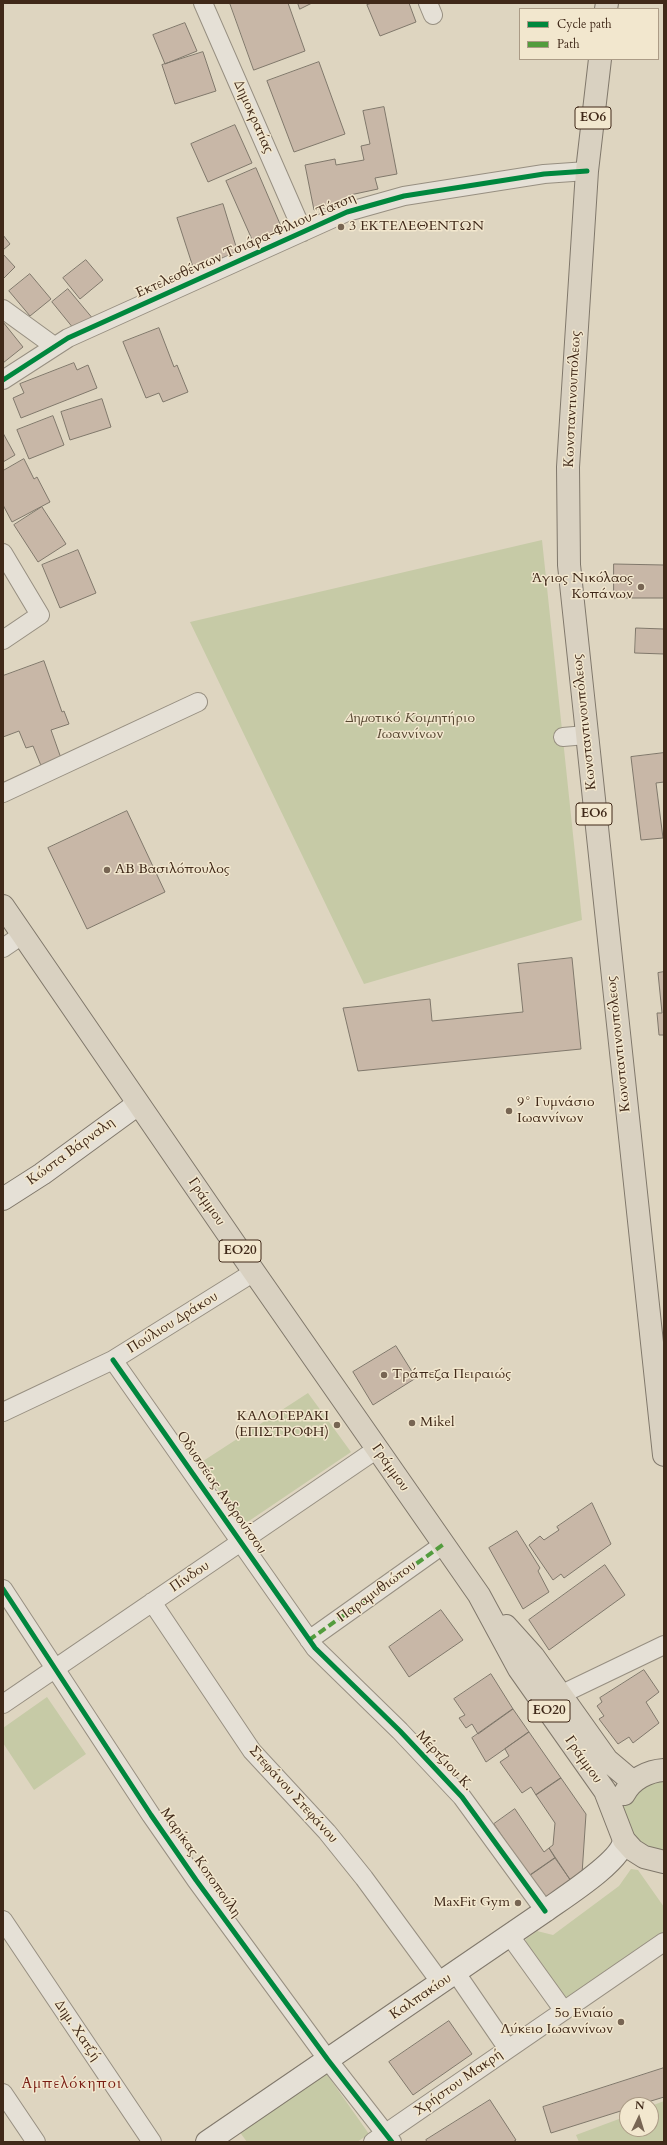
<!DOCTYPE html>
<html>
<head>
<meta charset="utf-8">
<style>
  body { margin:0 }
  #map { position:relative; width:667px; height:2145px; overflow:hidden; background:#ded5c0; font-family:Cardo,serif }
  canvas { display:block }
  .frame { position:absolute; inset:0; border:4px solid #402919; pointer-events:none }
  .legend { position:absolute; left:519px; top:8px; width:140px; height:52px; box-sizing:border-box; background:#f2e7ce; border:1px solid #ab9b86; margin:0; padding:5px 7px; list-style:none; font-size:12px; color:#402919 }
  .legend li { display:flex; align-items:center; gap:8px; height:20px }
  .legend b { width:20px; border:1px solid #ab9b86 }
  .north { position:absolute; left:619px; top:2097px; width:40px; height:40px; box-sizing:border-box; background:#f2e7ce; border:1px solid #ab9b86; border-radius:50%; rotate:4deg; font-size:11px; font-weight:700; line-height:16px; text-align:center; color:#402919 }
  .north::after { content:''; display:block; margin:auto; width:14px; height:18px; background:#776553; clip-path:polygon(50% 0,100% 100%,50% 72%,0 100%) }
</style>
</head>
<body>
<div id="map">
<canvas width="667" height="2145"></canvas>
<div class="frame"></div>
<ul class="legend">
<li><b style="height:5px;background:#00873e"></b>Cycle path</li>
<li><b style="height:5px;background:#539c3e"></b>Path</li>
</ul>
<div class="north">N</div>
</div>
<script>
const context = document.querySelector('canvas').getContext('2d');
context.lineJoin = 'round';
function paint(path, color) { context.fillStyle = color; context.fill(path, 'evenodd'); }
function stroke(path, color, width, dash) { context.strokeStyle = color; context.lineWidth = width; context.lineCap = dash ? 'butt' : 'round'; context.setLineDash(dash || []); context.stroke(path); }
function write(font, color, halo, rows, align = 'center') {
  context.font = font + ' Cardo,serif'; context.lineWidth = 3; context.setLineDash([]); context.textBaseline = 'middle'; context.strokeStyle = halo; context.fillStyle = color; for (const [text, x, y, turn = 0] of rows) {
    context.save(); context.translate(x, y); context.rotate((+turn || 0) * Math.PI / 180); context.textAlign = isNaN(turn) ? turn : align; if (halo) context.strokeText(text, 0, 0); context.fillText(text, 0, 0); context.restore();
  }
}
paint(new Path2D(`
  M542 540 582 920 364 984 190 622Z
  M308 1393 351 1452 243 1525 200 1463Z
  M47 1697 86 1754 34 1790 3 1743V1728Z
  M664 1773V1861L644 1857 620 1808 625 1795Z
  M631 1869 638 1870 664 1907V1935L566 2003 525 1943 526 1939 537 1931 553 1935 619 1886Z
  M326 2073 369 2134 357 2142H247L239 2131Z
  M664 2101V2142H579L576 2135 627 2116V2129H651V2106Z`), '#c6caa6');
const building = new Path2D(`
  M230 3H288L305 51 254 70Z
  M298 3H312L300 9Z
  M372 3H409L416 22 380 36 367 5Z
  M185 23 197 51 165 64 153 35Z
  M203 52 216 91 175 104 162 65Z
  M319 62 345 134 294 152 267 81Z
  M384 107 397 174 375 178 378 189 350 195 352 203 314 210 305 165 335 159 336 165 364 160 361 146 370 144 363 111Z
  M235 125 252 163 208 182 191 144Z
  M256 168 283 231 254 244 226 181Z
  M223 204 238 253 193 267 177 218Z
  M3 235 10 244 3 250Z
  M3 254 15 267 3 279Z
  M86 260 103 280 80 299 63 278Z
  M30 274 51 299 30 316 9 291Z
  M68 289 94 320 78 334 52 302Z
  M3 322 23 347 3 363Z
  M159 328 174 367 177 365 188 392 163 402 159 393 146 398 123 342Z
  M74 363 77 370 88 365 97 388 21 418 13 398 24 393 20 384Z
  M102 399 111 427 70 440 61 412Z
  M53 416 64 445 29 459 17 430Z
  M3 433 15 455 3 462Z
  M24 459 34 479 37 477 50 502 12 522 3 505V471Z
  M42 507 66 544 38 562 14 525Z
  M78 550 96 593 60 608 42 565Z
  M614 564 664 565V598H614Z
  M636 628 664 629V654L635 653Z
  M44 661 62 712 64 711 69 724 51 730 62 761 42 768 33 746 26 748 19 731 3 737V676Z
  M664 753V782L656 783 663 838 641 840 631 757Z
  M127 811 165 892 87 929 48 848Z
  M572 958 581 1049 358 1071 343 1008 430 999 432 1021 523 1012 518 964Z
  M664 972V1035H659L657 1013H662L658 973Z
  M396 1346 416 1378 373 1405 353 1372Z
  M592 1503 611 1544 564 1578 561 1574 553 1580 529 1545 540 1536 544 1540 559 1530 557 1527Z
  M517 1531 540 1568 538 1571 549 1592 523 1609 489 1548Z
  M605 1565 625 1595 549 1650 529 1620Z
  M441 1610 463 1640 409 1677 389 1647Z
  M644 1670 659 1692 646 1702 659 1723 633 1743 629 1737 618 1744 599 1719 604 1716 597 1706 602 1702 600 1698Z
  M491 1674 513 1709 478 1734 472 1724 466 1728 459 1718 465 1715 454 1699Z
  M513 1709 529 1732 486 1762 472 1738Z
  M529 1732 561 1778 536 1795 531 1787 522 1793 500 1762 509 1756 505 1749Z
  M561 1778 586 1814 582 1874 571 1881 549 1848 553 1845 555 1823 536 1795Z
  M515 1809 544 1852 549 1848 555 1858 529 1876 494 1824Z
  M555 1858 571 1881 545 1899 529 1876Z
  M449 2021 472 2054 413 2095 389 2062Z
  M664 2068V2097L638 2105H627V2109L551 2133 543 2107Z
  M490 2100 516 2140 513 2142H427L426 2140Z`);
paint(building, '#c8b7a7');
stroke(building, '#80786b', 1);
const street = new Path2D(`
  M203 3 303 232
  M428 3 433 15
  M3 309 54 346
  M3 380 68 338 347 212 404 196 544 174 587 171
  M3 553 40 615 3 640
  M563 737 586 735
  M3 793 198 702
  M3 948 22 935
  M113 1360 315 1648 400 1731 462 1797 545 1911
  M3 1412 113 1360 254 1272
  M3 1589 151 1815 196 1880 328 2060 392 2142
  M152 1602 252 1751 327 1832 364 1878 441 1983
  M309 1640 444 1544
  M560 1695 664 1645
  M3 1704 377 1449
  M3 1920 152 2142
  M510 1936 564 2011
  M456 1973 508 2049
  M3 2093 36 2142
  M373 2142 664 1942`);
const secondary = new Path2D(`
  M3 1199 42 1174 138 1104
  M207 2142 545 1911C563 1898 622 1861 624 1840`);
const primary = new Path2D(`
  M606 9 607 3
  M600 59 587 171 568 467 569 565 664 1455
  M3 906 254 1272 479 1595 519 1669 605 1791 624 1840 633 1850 644 1857 664 1862
  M506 1626 533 1656 607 1760 633 1782
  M624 1794C632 1779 648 1771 664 1770`);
stroke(street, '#978f81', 20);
stroke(secondary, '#80786b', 24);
stroke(primary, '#80786b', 24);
stroke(street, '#e5e0d6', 18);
stroke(secondary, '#e5e0d6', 22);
stroke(primary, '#d9d1c1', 22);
stroke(new Path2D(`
  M309 1640 444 1544`), '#539c3e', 4, [8, 4]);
stroke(new Path2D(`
  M3 380 68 338 347 212 404 196 544 174 587 171
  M113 1360 315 1648 400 1731 462 1797 545 1911
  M3 1589 151 1815 196 1880 328 2060 392 2142`), '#00873e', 5);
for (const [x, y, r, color] of [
  [341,227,4,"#776553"],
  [641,587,4,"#776553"],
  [107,870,4,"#776553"],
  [509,1111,4,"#776553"],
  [384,1375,4,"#776553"],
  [412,1423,4,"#776553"],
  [337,1425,4,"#776553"],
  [518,1903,4,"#776553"],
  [621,2022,4,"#776553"]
]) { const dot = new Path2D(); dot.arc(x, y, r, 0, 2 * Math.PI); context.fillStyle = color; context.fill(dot); stroke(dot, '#f2e7ce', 1.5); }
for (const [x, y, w] of [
  [593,118,36],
  [594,814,36],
  [240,1251,42],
  [549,1711,42]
]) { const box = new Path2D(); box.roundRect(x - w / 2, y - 11, w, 22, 3); context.fillStyle = '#f2e7ce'; context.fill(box); stroke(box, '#402919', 1); }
write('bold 13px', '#402919', null, [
  ["ΕΟ6",593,118],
  ["ΕΟ6",594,814],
  ["ΕΟ20",240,1251],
  ["ΕΟ20",549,1711]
]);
write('14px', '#402919', '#f2e7ce', [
  ["Δημοκρατίας",253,117,66],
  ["Εκτελεσθέντων Τσιάρα-Φίλιου-Τάτση",246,246,-24],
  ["Κωνσταντινουπόλεως",573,399,-87],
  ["Κωνσταντινουπόλεως",585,722,-96],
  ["Κωνσταντινουπόλεως",619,1044,-96],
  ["Κώστα Βάρναλη",71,1152,-36],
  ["Γράμμου",206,1202,56],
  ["Πούλιου Δράκου",173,1323,-32],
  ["Γράμμου",390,1468,55],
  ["Οδυσσέως Ανδρούτσου",221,1493,55],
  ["Πίνδου",190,1577,-34],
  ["Παραμυθιώτου",377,1592,-36],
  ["Γράμμου",583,1760,55],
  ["Μέρτζιου Κ.",444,1761,47],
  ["Στεφάνου Στεφάνου",293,1795,48],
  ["Μαρίκας Κοτοπούλη",200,1863,55],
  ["Καλπακίου",421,1997,-34],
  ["Δημ. Χατζή",77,2031,56],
  ["Χρήστου Μακρή",459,2083,-35]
]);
write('14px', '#402919', '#f2e7ce', [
  ["3 ΕΚΤΕΛΕΘΕΝΤΩΝ",349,227],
  ["Άγιος Νικόλαος",633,579,"right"],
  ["Κοπάνων",633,595,"right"],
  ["ΑΒ Βασιλόπουλος",115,870],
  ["9° Γυμνάσιο",517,1103],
  ["Ιωαννίνων",517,1119],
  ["Τράπεζα Πειραιώς",392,1375],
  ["ΚΑΛΟΓΕΡΑΚΙ",329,1417,"right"],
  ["(ΕΠΙΣΤΡΟΦΗ)",329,1433,"right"],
  ["Mikel",420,1423],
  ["MaxFit Gym",510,1903,"right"],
  ["5ο Ενιαίο",613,2014,"right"],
  ["Λύκειο Ιωαννίνων",613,2030,"right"]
], 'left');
write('italic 14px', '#574731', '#f2e7ce', [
  ["Δημοτικό Κοιμητήριο",410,719],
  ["Ιωαννίνων",410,735]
]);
context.letterSpacing = '1px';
write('15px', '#7a1f14', '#f2e7ce', [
  ["Αμπελόκηποι",72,2085]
]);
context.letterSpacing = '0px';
</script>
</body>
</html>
